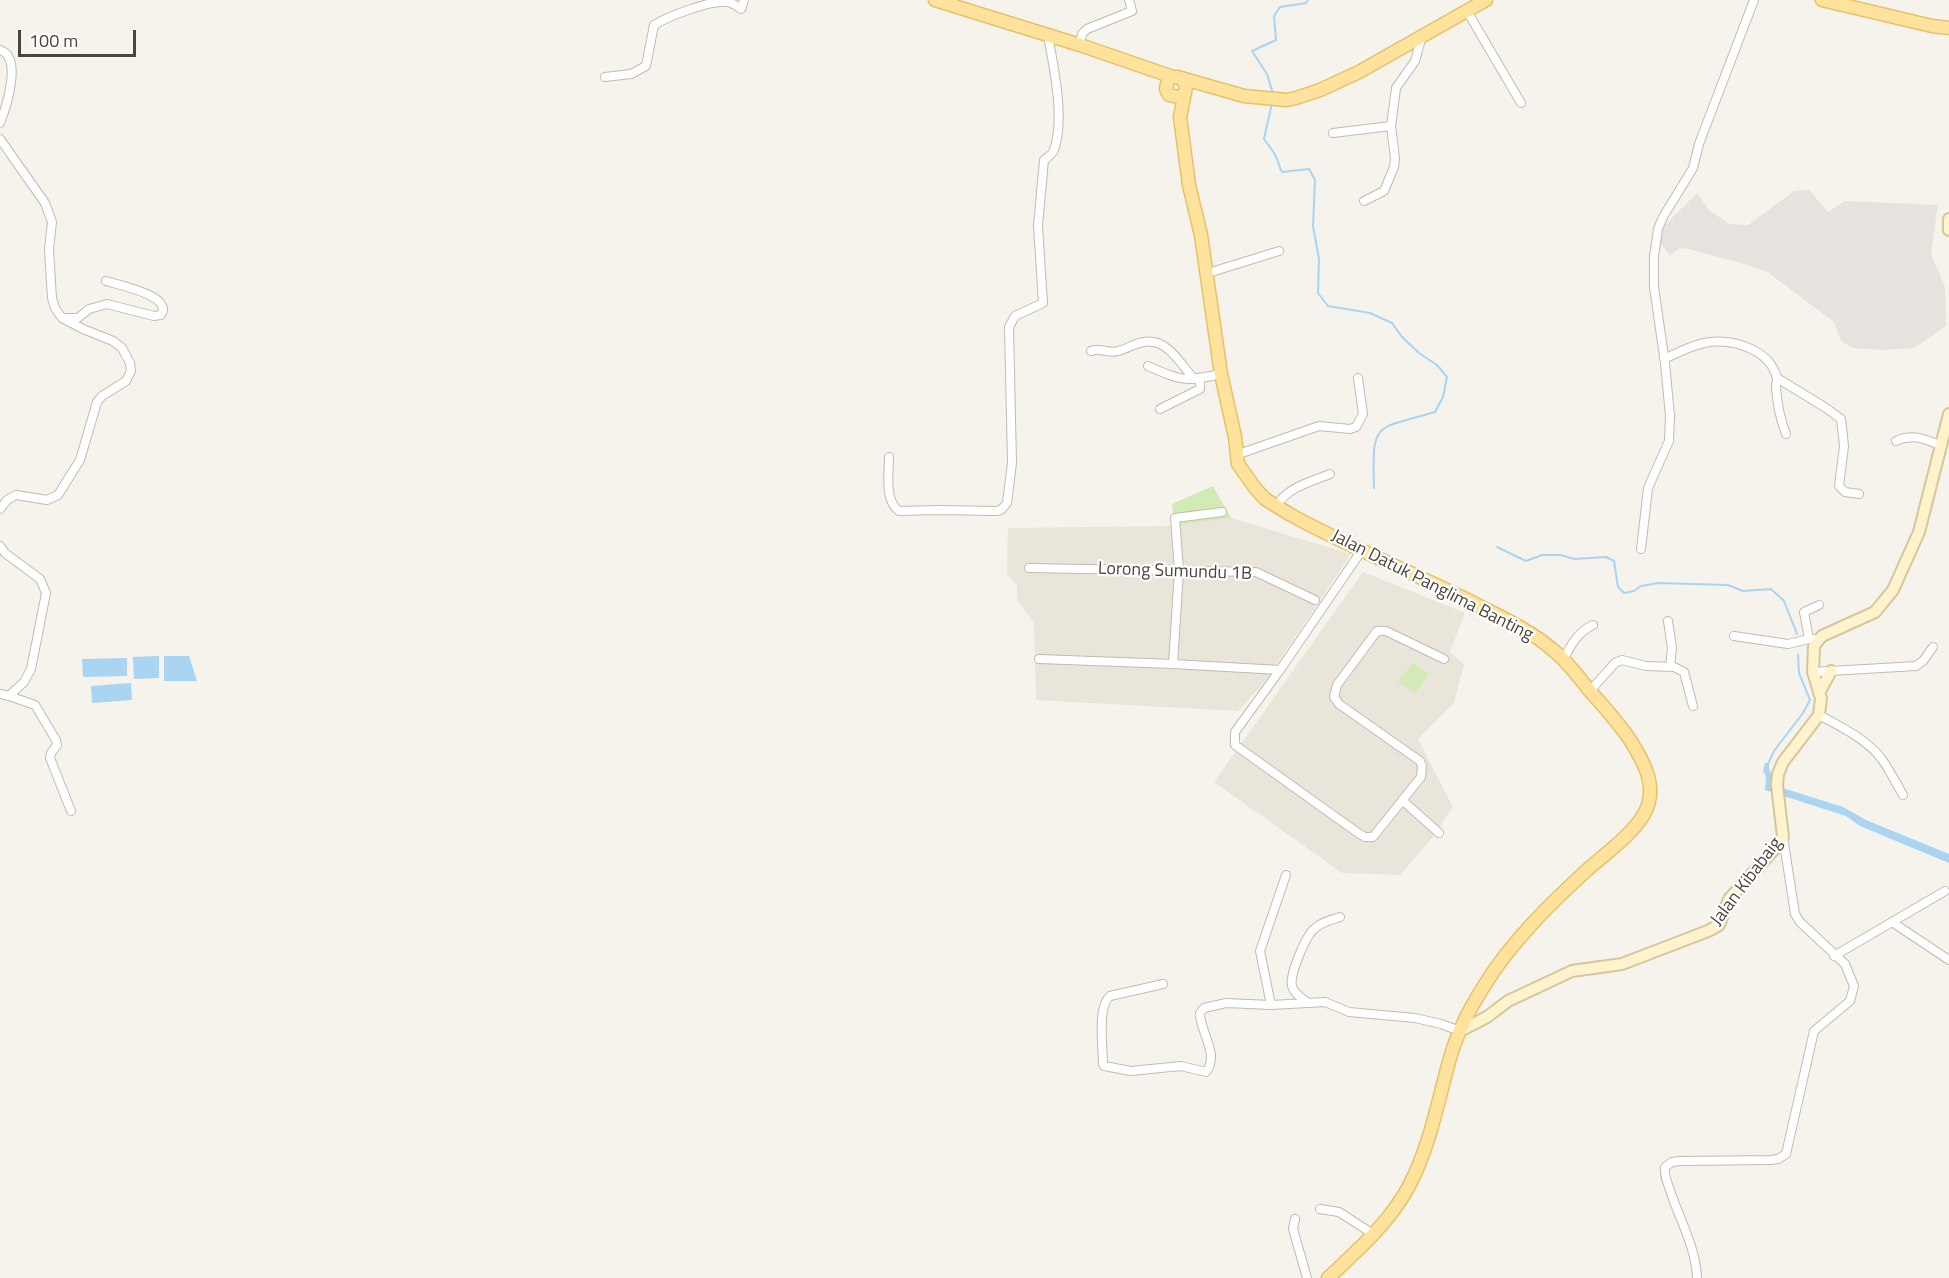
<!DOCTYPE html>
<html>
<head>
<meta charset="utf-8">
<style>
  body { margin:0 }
  #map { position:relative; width:1949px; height:1278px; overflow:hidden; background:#f6f3ec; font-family:"Titillium Web",sans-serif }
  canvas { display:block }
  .scale { position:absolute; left:18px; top:30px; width:118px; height:27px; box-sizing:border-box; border:3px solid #4b4439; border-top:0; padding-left:8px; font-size:18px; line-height:21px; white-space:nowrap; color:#4b4439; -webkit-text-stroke:4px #fff; paint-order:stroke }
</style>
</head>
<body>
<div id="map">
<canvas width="1949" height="1278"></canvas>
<div class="scale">100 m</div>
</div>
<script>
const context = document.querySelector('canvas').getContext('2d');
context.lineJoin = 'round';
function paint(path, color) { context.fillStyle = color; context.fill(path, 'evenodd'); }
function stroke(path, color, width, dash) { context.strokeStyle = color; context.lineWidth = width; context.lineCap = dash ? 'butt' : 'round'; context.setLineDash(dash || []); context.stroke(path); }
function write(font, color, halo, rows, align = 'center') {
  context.font = font + ' "Titillium Web",sans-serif'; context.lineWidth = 4.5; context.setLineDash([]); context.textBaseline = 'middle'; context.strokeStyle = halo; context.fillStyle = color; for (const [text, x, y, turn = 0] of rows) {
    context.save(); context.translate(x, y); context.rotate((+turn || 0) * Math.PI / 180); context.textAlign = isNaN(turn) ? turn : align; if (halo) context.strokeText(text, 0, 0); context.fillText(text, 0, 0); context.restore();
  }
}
paint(new Path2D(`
  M1231 518 1351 554 1267 679 1238 711 1036 700 1034 623 1017 600V585L1007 574 1008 528 1175 526Z
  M1363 572 1465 613 1450 652 1464 664 1454 703 1418 739 1453 807 1433 837 1400 875 1342 873 1214 782Z`), '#eae5da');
paint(new Path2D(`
  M1809 190 1828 212 1845 201 1938 205 1931 254 1945 287 1946 326 1914 348 1883 350 1853 348 1841 341 1834 322 1769 273 1748 265 1688 249 1681 248 1670 255 1659 242 1665 225 1697 193 1709 210 1729 224 1748 225 1794 191Z`), '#e6e2dd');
paint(new Path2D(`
  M1213 486 1231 518 1175 526 1172 504Z
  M1413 663 1429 674 1415 693 1398 682Z`), '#d2eab5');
paint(new Path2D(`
  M159 656V678L134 679 133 657Z
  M164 656H189L197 681H164Z
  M127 658V676L83 677 82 659Z
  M131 683 132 700 92 703 91 686Z
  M1765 763H1769C1768 771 1774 777 1773 785L1843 807 1866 820 1949 854V863L1860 826 1846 816 1765 790 1766 776 1763 771Z`), '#a9d4f2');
stroke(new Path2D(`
  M1273 94 1267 74 1252 51 1276 40 1274 16 1280 7 1306 3 1308 0
  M1272 103 1264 139C1268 145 1274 151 1276 157 1279 163 1279 167 1282 172L1309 169 1315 180 1313 226 1319 259 1318 293 1328 306 1370 313 1392 323 1402 337 1419 353 1437 365 1447 377 1443 397 1435 412C1374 430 1372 420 1374 488
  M1497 547 1526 561 1542 555H1561L1574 559 1606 557 1614 561 1618 587 1624 593 1634 591 1641 586 1658 583 1728 585 1743 591 1771 589 1784 601 1797 634
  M1767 766 1774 751 1803 713 1810 700 1799 673 1798 655`), '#a9d4f2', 2);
const street = new Path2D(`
  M1467 11 1521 103
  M1080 45 1082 34 1087 29 1132 11 1129 0
  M0 50C23 57 6 108 0 123
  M605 77 631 74 646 66 654 25C669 16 710 0 728 2 733 3 737 6 741 9L744 0
  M1333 133 1391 126
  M0 139 45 203 52 222 49 249 52 298 55 308 62 318 83 329 113 341 122 348 130 363 131 371 126 381 102 396 97 402 80 460 58 495 47 500 16 495 7 500 0 509
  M1364 201 1384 191 1394 167 1395 158 1391 126 1396 88 1415 61 1422 36
  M1205 274 1279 251
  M63 318H78L89 309 107 304 154 316 161 315C174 296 119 285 106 281
  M1091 351C1101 347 1108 354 1118 351 1127 349 1135 343 1144 342 1168 338 1181 365 1194 379
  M1664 359C1677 353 1690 346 1704 343 1730 337 1771 349 1777 379 1777 382 1776 385 1776 388 1777 402 1781 421 1786 434
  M1148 366C1182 381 1184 382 1221 374
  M1777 378 1826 408 1841 419 1844 446 1839 486 1845 492 1859 494
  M1160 409 1200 389V379
  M1896 441C1913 433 1925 439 1942 446
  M1236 455 1319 426 1350 429 1356 427 1363 414 1358 378
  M889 457C889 474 884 500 899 511L937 510 996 511 1001 510 1007 503 1012 463 1009 327 1015 316 1043 303 1038 226 1044 160C1048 157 1052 155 1054 150 1065 119 1054 68 1048 36
  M1276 506C1288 487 1310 482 1330 474
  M0 546 5 553 40 579 46 593 31 669 24 682 9 696 0 694
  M1641 549 1648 488 1669 441 1670 416 1665 363 1654 287V256L1658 229 1663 217 1693 168 1699 144 1754 0
  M1362 550 1280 670 1235 732V745L1358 833 1365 837H1373L1421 777 1422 766 1420 761 1339 704 1334 697 1337 685 1377 631H1386L1444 659
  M1029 568 1256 572 1315 600
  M1668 621 1672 648 1670 667
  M1734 636 1788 644 1809 639H1818
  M1809 639 1804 612 1819 605
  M1039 659 1173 664 1280 670
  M1563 660C1571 646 1577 632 1593 625
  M1173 664 1179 570 1175 518 1222 512
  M1813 672 1916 666 1923 661 1933 647
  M1590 691 1615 663 1622 660 1646 666 1674 667 1684 672 1693 706
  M9 696 35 705 56 740 57 745 51 753 50 758 71 811
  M1819 715C1841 727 1865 738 1881 758 1889 769 1896 783 1903 795
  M1402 800 1439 833
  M1892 922 1949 960
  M1834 956 1945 891
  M1163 984 1110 996C1097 1007 1103 1046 1103 1064L1104 1066 1131 1071 1181 1066 1206 1072C1220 1054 1200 1033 1200 1013L1204 1008 1226 1003 1271 1005 1325 1002 1349 1012 1415 1018 1441 1024 1460 1031
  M1308 1003C1302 998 1294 994 1292 986 1289 975 1306 936 1314 929 1321 922 1331 920 1340 917
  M1271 1005 1260 951 1286 875
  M1320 1209 1339 1212 1373 1234
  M1295 1219 1293 1229 1307 1278
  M1697 1278C1696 1247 1679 1219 1670 1190 1667 1182 1664 1175 1665 1167L1672 1162 1680 1161 1771 1160 1778 1159 1786 1154 1814 1031 1850 1001 1854 986 1845 964 1800 922 1795 914 1783 837`);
const secondary = new Path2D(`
  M1949 219V230
  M1819 693 1831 671
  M1460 1031 1487 1017 1508 1001 1572 971 1622 964 1708 931 1719 925 1729 899 1779 844 1783 837 1777 785 1778 774 1783 762 1819 715 1821 698 1813 672 1814 646 1822 636 1875 612 1893 590 1919 532 1949 414`);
const primary = new Path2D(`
  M935 0 1080 45 1173 77
  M1822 0 1932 26 1949 28
  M1181 78 1244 96 1287 100 1296 98 1320 90 1359 72 1486 0
  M1184 94 1178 97 1169 95 1166 89 1168 80 1173 77H1178L1183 80 1186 87 1180 117 1184 147 1189 185 1201 235 1221 374 1235 437 1238 464 1255 488 1265 499 1291 515C1349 547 1411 572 1470 601 1498 616 1529 629 1553 650 1567 661 1578 676 1589 690 1603 706 1618 722 1630 740 1644 762 1659 788 1644 814 1633 834 1604 855 1587 870 1549 905 1511 942 1484 986 1470 1008 1457 1033 1450 1058 1438 1101 1430 1146 1409 1186 1390 1222 1358 1250 1328 1278`);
stroke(street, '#c2bbae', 10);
stroke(secondary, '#d6c79b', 14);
stroke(primary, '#e6c16a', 15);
stroke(street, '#fff', 8);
stroke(secondary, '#fff3cd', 10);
stroke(primary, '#ffe39c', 12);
write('18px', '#4b4439', '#fff', [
  ["Lorong Sumundu 1B",1175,572,2],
  ["Jalan Datuk Panglima Banting",1432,586,27],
  ["Jalan Kibabaig",1747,882,-53]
]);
</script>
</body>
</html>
